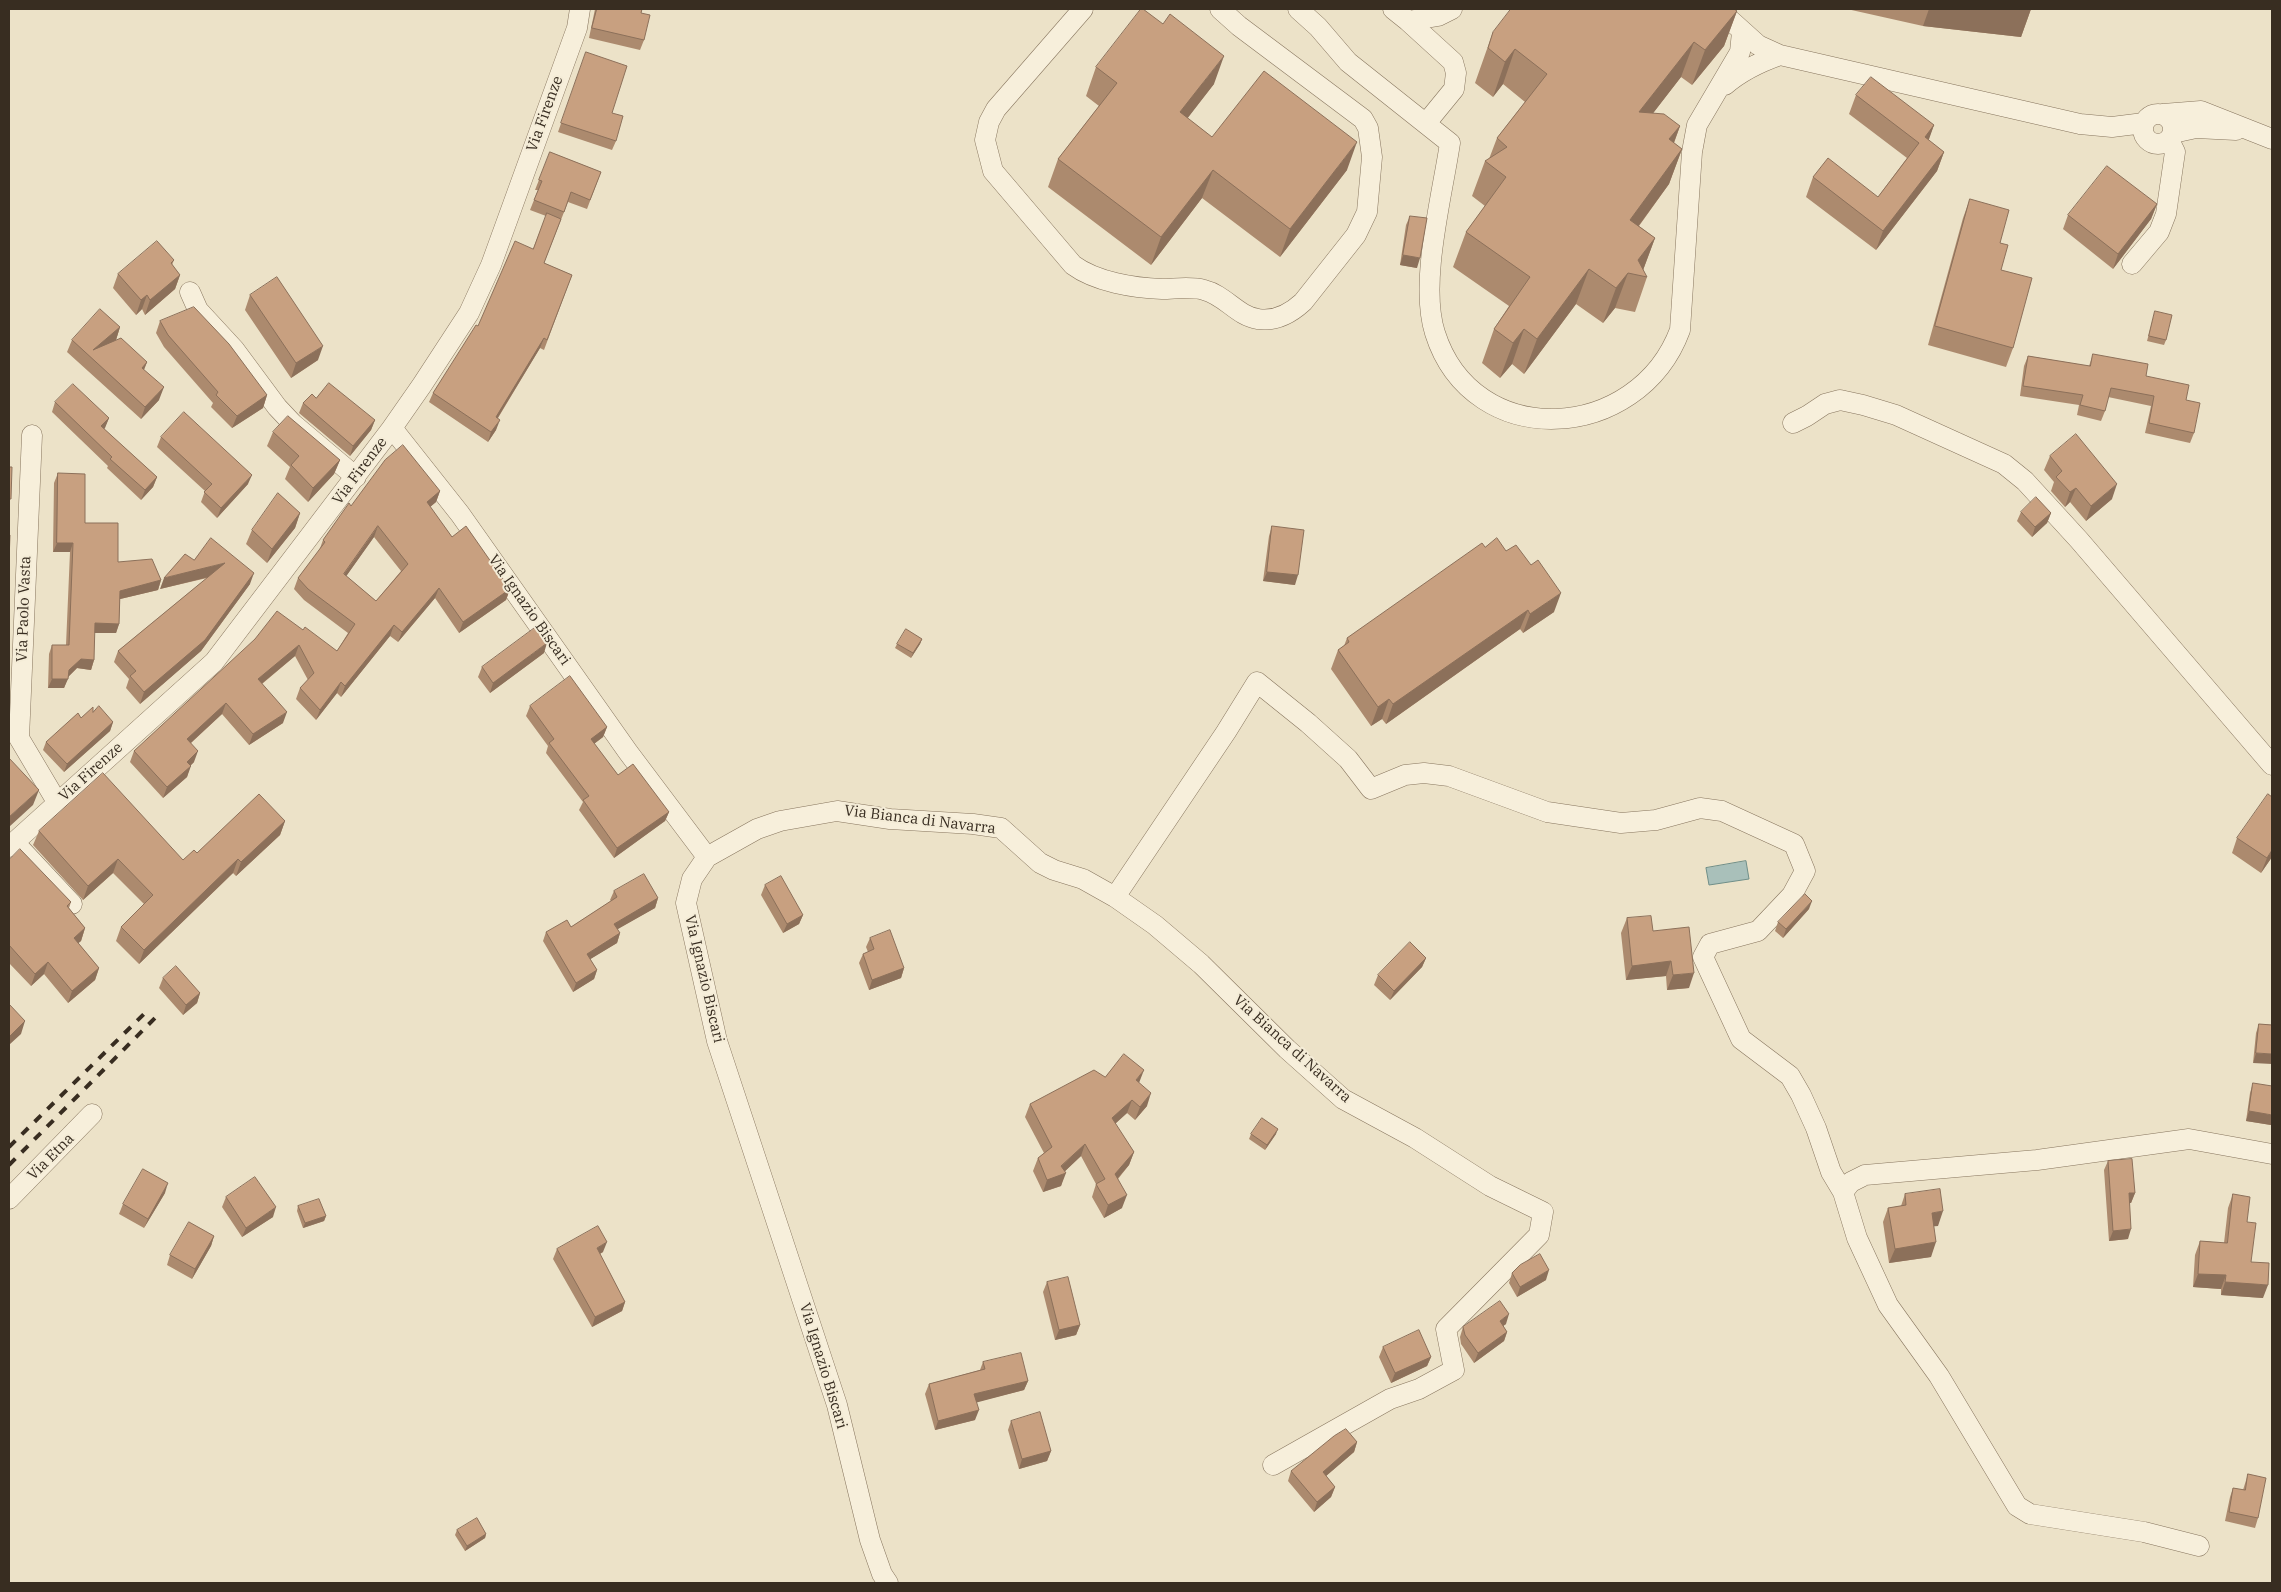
<!DOCTYPE html>
<html>
<head>
<meta charset="utf-8">
<style>
  body { margin:0 }
  #map { position:relative; width:2281px; height:1592px; overflow:hidden; background:#ece2c8; font-family:"IBM Plex Serif",serif }
  canvas { display:block }
  .frame { position:absolute; inset:0; border:10px solid #382d21; pointer-events:none }
</style>
</head>
<body>
<div id="map">
<canvas width="2281" height="1592"></canvas>
<div class="frame"></div>
</div>
<script>
const context = document.querySelector('canvas').getContext('2d');
context.lineJoin = 'round';
function paint(path, color) { context.fillStyle = color; context.fill(path, 'evenodd'); }
function stroke(path, color, width, dash) { context.strokeStyle = color; context.lineWidth = width; context.lineCap = dash ? 'butt' : 'round'; context.setLineDash(dash || []); context.stroke(path); }
function write(font, color, halo, rows, align = 'center') {
  context.font = font + ' "IBM Plex Serif",serif'; context.lineWidth = 4; context.setLineDash([]); context.textBaseline = 'middle'; context.strokeStyle = halo; context.fillStyle = color; for (const [text, x, y, turn = 0] of rows) {
    context.save(); context.translate(x, y); context.rotate((+turn || 0) * Math.PI / 180); context.textAlign = isNaN(turn) ? turn : align; if (halo) context.strokeText(text, 0, 0); context.fillText(text, 0, 0); context.restore();
  }
}
const water = new Path2D(`
  M1746 861 1749 879 1709 885 1706 868Z`);
paint(water, '#a9c0ba');
stroke(water, '#6f8e88', 1);
const minor = new Path2D(`
  M1083 9 996 109 989 122 985 140 993 171 1073 265C1096 282 1134 288 1162 289 1175 289 1191 286 1204 290 1225 295 1237 316 1258 319 1276 322 1291 313 1303 302L1356 235 1367 212 1372 157 1368 128 1363 119 1239 26 1220 9
  M1298 9 1318 27 1348 62 1450 143C1442 197 1419 283 1435 333 1473 453 1638 443 1680 330L1692 152 1697 125 1740 52 1742 32
  M1393 9 1408 21 1438 16 1452 9
  M1718 9 1758 45 1780 55 2080 124 2112 127 2144 123
  M1408 21 1453 62 1456 73 1454 89 1427 122
  M1725 85C1741 71 1760 62 1780 55
  M2143 129a15 15 0 1 1 30 0a15 15 0 1 1-30 0Z
  M2163 114 2201 111 2272 139
  M2173 133 2196 128 2236 130
  M2132 264 2159 232 2166 214 2175 152 2169 140
  M190 292 198 310 234 349 277 407 293 424 356 477
  M1793 423 1807 416 1825 404 1840 400 1863 405 1896 415 2004 464 2025 481 2079 540 2272 765
  M392 428 460 514 628 752 707 857 692 879 686 903 717 1041 837 1405 870 1540 882 1574 888 1583
  M32 435 19 738 57 802
  M14 842 72 904
  M9 847 214 662 392 428 422 385 469 313 491 265 577 28 580 9
  M707 857 757 829 780 821 837 811 890 819 973 824 1001 828 1040 863 1054 870 1083 879 1115 897 1155 925 1201 964 1287 1049 1343 1099 1415 1138 1490 1186 1543 1212 1539 1235 1446 1329 1454 1370 1419 1389 1390 1399 1273 1465
  M1115 897 1226 732 1257 682 1308 723 1348 759 1371 789 1405 775 1424 773 1449 776 1547 812 1621 823 1656 820 1700 808 1722 811 1794 844 1805 871 1792 895 1758 931 1710 944 1703 957 1741 1039 1790 1076 1801 1095 1816 1128 1831 1172 1843 1192 1857 1238 1888 1305 1939 1376 2017 1506 2030 1514 2144 1532 2199 1546
  M1843 1192 1851 1182 1865 1175 2037 1160 2189 1139 2272 1154
  M9 1199 92 1114`);
stroke(minor, '#87755e', 21);
stroke(minor, '#f7efdb', 20);
stroke(new Path2D(`
  M9 1147 148 1010
  M9 1165 156 1017`), '#382d21', 4, [9, 9]);
paint(new Path2D(`
  M595 9H642L641 13 644 40 640 50 589 38Z
  M1847 9H2031L2021 37 1923 26Z
  M1737 11 1724 46 1692 85 1681 77 1653 113 1680 126 1674 143 1682 149 1669 184 1639 226 1655 238 1643 270 1647 277 1635 312 1615 308 1603 323 1576 304 1524 374 1512 364 1500 378 1482 363 1494 329 1509 306 1453 267 1466 232 1485 206 1472 196 1485 161 1489 159 1497 138 1525 102 1503 84 1493 97 1475 83 1493 32Z
  M586 52 616 141 612 150 558 132Z
  M1096 67 1214 84 1187 118 1212 137 1347 170 1280 257 1202 198 1151 265 1048 187 1058 159 1099 106 1086 96Z
  M1856 95 1934 125 1928 140 1944 152 1937 171 1876 250 1806 197 1813 177 1878 197 1907 158 1849 114Z
  M550 152 601 172 587 209 568 202 544 263 572 275 544 350 540 348 498 418 496 430 488 442 429 402 433 393 478 326 533 249 546 216 530 210 538 190H535Z
  M1970 199 2000 243 2001 270 2013 348 2006 367 1928 345 1963 218Z
  M2157 204 2151 219 2113 269 2063 229 2068 215Z
  M1410 216 1417 268 1400 265 1406 225Z
  M174 260 172 265 180 275 175 289 145 315 142 309 136 315 113 288 118 274Z
  M250 295 318 360 291 378 245 310Z
  M2155 311 2166 340 2164 345 2147 341Z
  M160 321 267 395 263 408 232 428 211 407 213 403 164 347 156 333Z
  M120 327 116 340 114 341 147 362 144 370 159 400 141 419 67 352 72 340Z
  M2093 354 2146 376 2186 400 2194 433 2190 443 2145 433 2151 406 2108 397 2105 411 2101 421 2077 415 2079 405 2020 396 2024 366 2028 356 2089 366Z
  M316 398 375 420 371 430 350 456 299 413 303 403Z
  M55 402 109 418 104 429 157 477 153 487 141 500 107 468 108 466 52 412Z
  M273 432 340 460 334 474 308 502 285 479 290 467 267 446Z
  M161 437 248 484 217 518 201 502 205 491 157 447Z
  M2050 456 2112 499 2086 521 2070 502 2065 507 2051 491 2054 482 2044 470Z
  M58 473 85 523 118 562 161 580 158 590 120 599 119 624 116 633H94V660L91 670 77 668 68 677 64 688H48L49 654 52 645H66L70 552H53L54 483Z
  M440 491 436 502 430 507 452 537 510 589 506 600 459 633 435 598 398 642 390 636 341 697 337 693 316 720 296 699 300 688 308 680 295 656 262 684 283 723 249 745 222 714 191 743 194 762 190 766 187 777 163 798 130 762 134 751 303 630 337 651 348 633 304 600 294 589 298 578 319 551 323 540 351 506ZM374 537 401 571 376 601 346 576Z
  M2021 512 2051 513 2047 523 2032 537 2017 521Z
  M300 513 295 528 267 563 246 544 252 530Z
  M1272 526 1295 585 1263 581 1269 536Z
  M1485 547 1506 551 1554 612 1523 633 1520 629 1386 724 1382 719 1371 726 1331 669 1338 650 1344 646 1347 638Z
  M194 560 250 584 201 651 140 704 126 688 129 679 114 662 118 651 207 578 160 589Z
  M922 639 920 644 911 658 895 648 897 644Z
  M544 653 490 693 478 677 482 667Z
  M530 706 607 727 603 737 594 744 618 775 669 812 665 821 614 858 579 810 583 802 546 753 548 746 526 716Z
  M93 712 113 722 110 731 64 772 43 750 46 742Z
  M285 821 280 835 236 876 233 873 139 964 116 941 121 927 144 904 113 873 83 900 33 845 39 831 183 860Z
  M2237 838 2272 857 2261 873 2232 853Z
  M9 860 71 902 69 908 85 928 81 941 78 943 99 968 95 980 68 1003 44 974 31 986 9 963Z
  M765 885 803 915 799 924 783 933 761 895Z
  M614 891 658 898 655 908 617 929 620 933 617 943 590 959 597 970 594 979 573 992 543 941 546 932 571 927 611 901 610 900Z
  M1809 909 1783 938 1775 931 1778 922Z
  M1627 918 1653 931 1689 988 1667 990 1666 976 1626 980 1621 933Z
  M870 938 904 968 901 978 869 990 859 963 863 954 868 952 866 947Z
  M1426 958 1422 967 1390 1000 1374 985 1378 975Z
  M163 978 200 993 197 1003 183 1015 159 988Z
  M2259 1024 2272 1025 2253 1063 2256 1033Z
  M1139 1083 1147 1106 1135 1120 1127 1113 1115 1124 1134 1152 1129 1165 1118 1179 1122 1208 1104 1218 1092 1197 1096 1184 1081 1156 1065 1171 1061 1186 1043 1192 1033 1171 1038 1158 1044 1153 1025 1117 1030 1104Z
  M2253 1083 2271 1125 2246 1121 2250 1093Z
  M1251 1134H1276L1265 1150 1249 1139Z
  M2108 1161 2135 1193 2131 1203H2129L2128 1239 2109 1241 2104 1170Z
  M165 1193 144 1228 119 1214 123 1204Z
  M1905 1194 1938 1226H1934L1931 1257 1889 1263 1883 1222 1888 1208 1901 1206Z
  M2233 1194 2247 1222 2251 1262 2263 1298 2221 1295V1289L2193 1287 2195 1255 2200 1241 2224 1243 2228 1208Z
  M226 1197 273 1217 242 1237 222 1207Z
  M298 1206 326 1216 324 1221 303 1228 297 1211Z
  M214 1236 211 1246 192 1279 167 1265 170 1255Z
  M557 1249 603 1252 600 1254 625 1302 622 1311 592 1327 553 1259Z
  M1512 1273 1546 1280 1517 1297 1509 1283Z
  M1047 1282 1080 1325 1076 1335 1055 1340 1043 1292Z
  M1506 1324 1503 1326 1507 1332 1504 1341 1474 1363 1461 1344 1460 1337 1463 1327Z
  M1383 1347 1431 1357 1427 1366 1391 1383 1379 1357Z
  M983 1362 1028 1381 1024 1390 976 1402 975 1420 935 1430 925 1394 929 1384 980 1370Z
  M1011 1421 1051 1451 1047 1461 1019 1469 1008 1430Z
  M1357 1442 1354 1452 1326 1476 1335 1487 1331 1497 1314 1512 1288 1481 1291 1471Z
  M2248 1474 2258 1518 2255 1528 2225 1521 2230 1497 2233 1488 2243 1490Z
  M457 1530 486 1534 485 1538 465 1551 455 1535Z`), '#ac8a6e');
paint(new Path2D(`
  M1929 9H2031L2021 37 1923 26Z
  M1737 11 1724 46 1692 85 1705 50Z
  M1694 42 1681 77 1627 147 1639 112Z
  M1515 49 1503 84 1493 97 1505 62Z
  M1224 56 1214 84 1170 141 1180 112Z
  M1934 125 1927 145 1925 137Z
  M1680 126 1667 161 1669 139Z
  M1357 142 1347 170 1280 257 1290 229Z
  M1682 149 1669 184 1618 254 1630 220Z
  M1944 152 1937 171 1876 250 1883 231Z
  M1213 170 1202 198 1151 265 1161 237Z
  M2157 204 2151 219 2113 269 2118 254Z
  M1655 238 1642 273 1638 260Z
  M1403 255 1420 258 1417 268 1400 265Z
  M1589 269 1576 304 1524 374 1537 339Z
  M1628 273 1615 308 1603 323 1616 288Z
  M180 275 175 289 145 315 150 300Z
  M147 295 142 309 136 315 141 300Z
  M120 327 116 340 93 359V350Z
  M1524 329 1512 364 1500 378 1513 343Z
  M544 338 540 348 492 427 496 417Z
  M323 346 318 360 291 378 296 363Z
  M147 362 142 374V368Z
  M164 387 159 400 141 419 145 407Z
  M267 395 263 408 232 428 237 416Z
  M109 418 105 428 98 436 101 426Z
  M375 420 371 430 350 456 353 446Z
  M500 420 496 430 488 442 491 432Z
  M340 460 334 474 308 502 313 488Z
  M252 475 248 484 217 518 221 508Z
  M157 477 153 487 141 500 145 490Z
  M2117 484 2112 499 2086 521 2091 506Z
  M2076 488 2070 502 2065 507 2070 492Z
  M440 491 436 502 423 513 427 502Z
  M300 513 295 528 267 563 272 549Z
  M2051 513 2047 523 2032 537 2035 527Z
  M378 526 374 537 340 585 344 574Z
  M57 543H73L70 552H53Z
  M225 563 221 574 160 589 164 578Z
  M1267 572 1298 575 1295 585 1263 581Z
  M254 573 250 584 201 651 140 704 144 692Z
  M161 580 158 590 116 600 120 591Z
  M439 588 435 598 398 642 402 632Z
  M510 589 506 600 459 633 463 622Z
  M1561 593 1554 612 1523 633 1530 614Z
  M1528 610 1520 629 1386 724 1393 704Z
  M95 623 119 624 116 633H91Z
  M394 625 390 636 341 697 345 686Z
  M922 639 920 644 911 658 913 653Z
  M547 643 544 653 490 693 493 683Z
  M299 645 295 656 254 690 258 679Z
  M81 659 94 660 91 670 77 668 66 679H68L64 688H48L52 679 69 670Z
  M341 682 337 693 316 720 320 710Z
  M1389 699 1382 719 1371 726 1378 707Z
  M226 703 222 714 183 750 187 739Z
  M287 712 283 723 249 745 253 734Z
  M113 722 110 731 64 772 67 764Z
  M607 727 603 737 587 749 591 739Z
  M198 751 194 762 183 773 187 762Z
  M191 766 187 777 163 798 167 787Z
  M39 790 33 805 9 827V817Z
  M669 812 665 821 614 858 617 848Z
  M285 821 280 835 236 876 241 862Z
  M2272 850V857L2261 873 2267 858Z
  M118 859 113 873 83 900 88 886Z
  M238 859 233 873 139 964 144 950Z
  M658 898 655 908 611 933 614 924Z
  M1812 901 1809 909 1783 938 1786 929Z
  M803 915 799 924 783 933 787 924Z
  M85 928 81 941 70 950 74 938Z
  M620 933 617 943 584 963 587 954Z
  M1426 958 1422 967 1390 1000 1394 991Z
  M1671 961 1666 976 1626 980 1632 966Z
  M48 962 44 974 31 986 35 974Z
  M99 968 95 980 68 1003 72 991Z
  M904 968 901 978 869 990 872 980Z
  M597 970 594 979 573 992 576 983Z
  M1694 973 1689 988 1667 990 1673 975Z
  M200 993 197 1003 183 1015 186 1005Z
  M25 1021 21 1034 9 1045V1037Z
  M2256 1053 2272 1054V1064L2253 1063Z
  M1144 1070 1139 1083 1136 1080Z
  M1151 1093 1147 1106 1135 1120 1140 1107Z
  M1132 1100 1127 1113 1107 1131 1112 1118Z
  M2249 1111 2272 1115V1120L2271 1125 2246 1121Z
  M1278 1129 1276 1134 1265 1150 1267 1145Z
  M1085 1144 1081 1156 1061 1175 1066 1173 1061 1186 1043 1192 1047 1180Z
  M1134 1152 1129 1165 1110 1187 1115 1174Z
  M168 1183 165 1193 144 1228 148 1219Z
  M2129 1193H2135L2131 1203H2125Z
  M1127 1195 1122 1208 1104 1218 1108 1205Z
  M276 1207 273 1217 242 1237 246 1228Z
  M1943 1211 1938 1226 1926 1227 1932 1213Z
  M326 1216 324 1221 303 1228 305 1223Z
  M2131 1229 2128 1239 2109 1241 2113 1231Z
  M214 1236 211 1246 192 1279 195 1269Z
  M607 1242 603 1252 593 1257 597 1248Z
  M1936 1242 1931 1257 1889 1263 1895 1249Z
  M1549 1270 1546 1280 1517 1297 1520 1287Z
  M2198 1274 2226 1275 2221 1289 2193 1287Z
  M2225 1282 2268 1285 2263 1298 2221 1295Z
  M625 1302 622 1311 592 1327 595 1317Z
  M1509 1314 1506 1324 1496 1331 1500 1321Z
  M1080 1325 1076 1335 1055 1340 1059 1330Z
  M1507 1332 1504 1341 1474 1363 1478 1353Z
  M1431 1357 1427 1366 1391 1383 1395 1373Z
  M1028 1381 1024 1390 971 1404 974 1394Z
  M979 1410 975 1420 935 1430 938 1421Z
  M1357 1442 1354 1452 1319 1482 1323 1472Z
  M1051 1451 1047 1461 1019 1469 1022 1459Z
  M1335 1487 1331 1497 1314 1512 1317 1502Z
  M486 1534 485 1538 465 1551 467 1546Z`), '#8c705a');
const building = new Path2D(`
  M597 9H642L641 13 650 15 644 40 592 28Z
  M1141 9H1143L1163 24 1170 14 1224 56 1180 112 1212 137 1264 71 1357 142 1290 229 1213 170 1161 237 1058 159 1117 83 1096 67Z
  M1511 9H1734L1737 11 1705 50 1694 42 1639 112 1664 114 1680 126 1669 139 1682 149 1630 220 1655 238 1638 260 1647 277 1628 273 1616 288 1589 269 1537 339 1524 329 1513 343 1494 329 1530 277 1466 232 1506 177 1485 161 1507 147 1497 138 1547 74 1515 49 1505 62 1488 48 1493 32Z
  M586 52 627 66 612 113 623 116 616 141 561 123Z
  M1871 77 1934 125 1925 137 1944 152 1883 231 1813 177 1828 158 1878 197 1919 143 1856 95Z
  M550 152 601 172 590 200 571 192 564 212 534 200 542 181 539 180Z
  M2107 166 2157 204 2118 254 2068 215Z
  M1970 199 2009 210 2000 243 2008 245 2001 270 2032 278 2013 348 1935 326Z
  M547 213 561 219 544 263 572 275 547 340 544 338 496 417 500 420 491 432 433 393 476 325 478 326 515 241 533 249Z
  M1410 216 1427 218 1420 258 1403 255Z
  M157 241 174 260 171 263 180 275 150 300 147 295 141 300 118 274Z
  M277 277 323 346 296 363 250 295Z
  M194 307 229 344 267 395 237 416 216 395 218 392 168 335 160 321Z
  M100 309 120 327 93 350 121 338 147 362 142 368 164 387 145 407 72 340Z
  M2155 311 2172 315 2166 340 2149 336Z
  M2093 354 2148 364 2146 376 2189 385 2186 400 2200 403 2194 433 2149 423 2154 396 2111 388 2105 411 2080 405 2083 395 2023 386 2028 356 2090 366Z
  M329 383 375 420 353 446 303 403 312 394 316 398Z
  M73 384 109 418 101 426 157 477 145 490 110 459 112 457 55 402Z
  M184 412 252 475 221 508 204 492 212 484 161 437Z
  M288 416 340 460 313 488 291 465 299 456 273 432Z
  M2076 434 2117 484 2091 506 2076 488 2070 492 2056 477 2062 471 2050 456Z
  M403 445 440 491 427 502 452 537 466 526 510 589 463 622 439 588 402 632 394 625 345 686 341 682 320 710 300 688 314 673 299 645 258 679 287 712 253 734 226 703 187 739 198 751 187 762 191 766 167 787 134 751 255 639 277 611 303 630 305 627 337 651 355 624 308 589 298 578 325 542 323 540 349 503 351 506 385 460ZM378 526 408 564 376 601 344 574Z
  M9 467H12L11 499H9Z
  M58 473 85 474V523H118V562L152 559 161 580 120 591 119 624 95 623 94 660 81 659 69 670 68 679H52V645H69L73 543H57Z
  M278 493 300 513 272 549 252 530Z
  M2036 497 2051 513 2035 527 2021 512Z
  M1272 526 1304 530 1298 575 1267 572Z
  M9 535H10L9 561Z
  M211 538 254 573 205 640 144 692 130 676 136 671 118 651 225 563 164 578 185 554 194 560Z
  M1497 538 1506 551 1516 545 1531 565 1538 560 1561 593 1530 614 1528 610 1393 704 1389 699 1378 707 1338 650 1349 642 1347 638 1482 543 1485 547Z
  M536 627 547 643 493 683 482 667Z
  M906 629 922 639 913 653 897 644Z
  M570 676 607 727 591 739 618 775 633 764 669 812 617 848 583 800 589 796 549 743 554 739 530 706Z
  M99 706 113 722 67 764 46 742 78 713 81 718 93 707V712Z
  M9 758 39 790 9 817Z
  M103 773 183 860 194 850 197 853 259 794 285 821 241 862 238 859 144 950 121 927 153 895 118 859 88 886 39 831Z
  M2268 794 2272 797V850L2267 858 2237 838Z
  M20 849 71 902 67 906 85 928 74 938 99 968 72 991 48 962 35 974 9 945V860Z
  M644 874 658 898 614 924 620 933 587 954 597 970 576 983 546 932 567 920 571 927 617 897 614 891Z
  M781 876 803 915 787 924 765 885Z
  M1805 894 1812 901 1786 929 1778 922Z
  M1651 916 1653 931 1689 927 1694 973 1673 975 1671 961 1632 966 1627 918Z
  M890 930 904 968 872 980 863 954 874 949 870 938Z
  M1410 942 1426 958 1394 991 1378 975Z
  M176 966 200 993 186 1005 163 978Z
  M9 1004 25 1021 9 1037Z
  M2259 1024 2272 1025V1054L2256 1053Z
  M1124 1054 1144 1070 1136 1080 1151 1093 1140 1107 1132 1100 1112 1118 1134 1152 1115 1174 1127 1195 1108 1205 1096 1184 1105 1179 1085 1144 1061 1166 1066 1173 1047 1180 1038 1158 1052 1147 1030 1104 1094 1070 1105 1077Z
  M2253 1083 2272 1086V1115L2249 1111Z
  M1262 1118 1278 1129 1267 1145 1251 1134Z
  M2132 1159 2135 1193H2129L2131 1229 2113 1231 2108 1161Z
  M143 1169 168 1183 148 1219 123 1204Z
  M255 1177 276 1207 246 1228 226 1197Z
  M1940 1189 1943 1211 1932 1213 1936 1242 1895 1249 1888 1208 1906 1205 1905 1194Z
  M2233 1194 2250 1197 2247 1222 2256 1223 2251 1262 2269 1263 2268 1285 2225 1282 2226 1275 2198 1274 2200 1241 2227 1243Z
  M319 1199 326 1216 305 1223 298 1206Z
  M189 1222 214 1236 195 1269 170 1255Z
  M598 1226 607 1242 597 1248 625 1302 595 1317 557 1249Z
  M1540 1254 1549 1270 1520 1287 1512 1273 1520 1265Z
  M1068 1277 1080 1325 1059 1330 1047 1282Z
  M1500 1301 1509 1314 1500 1321 1507 1332 1478 1353 1465 1335 1463 1327Z
  M1419 1330 1431 1357 1395 1373 1383 1347Z
  M1021 1353 1028 1381 974 1394 979 1410 938 1421 929 1384 985 1369 983 1362Z
  M1040 1412 1051 1451 1022 1459 1011 1421Z
  M1346 1429 1357 1442 1323 1472 1335 1487 1317 1502 1291 1471 1334 1436Z
  M2248 1474 2266 1478 2258 1518 2229 1512 2233 1488 2245 1490Z
  M477 1518 486 1534 467 1546 457 1530Z`);
paint(building, '#c8a080');
stroke(building, '#8c705a', 1);
write('15px', '#382d21', '#f4ecd7', [
  ["Via Firenze",545,114,-70],
  ["Via Firenze",360,471,-53],
  ["Via Paolo Vasta",24,609,-88],
  ["Via Ignazio Biscari",529,610,55],
  ["Via Firenze",91,772,-42],
  ["Via Bianca di Navarra",920,820,7],
  ["Via Ignazio Biscari",704,979,77],
  ["Via Bianca di Navarra",1292,1049,42],
  ["Via Etna",51,1157,-45],
  ["Via Ignazio Biscari",823,1366,73]
]);
</script>
</body>
</html>
